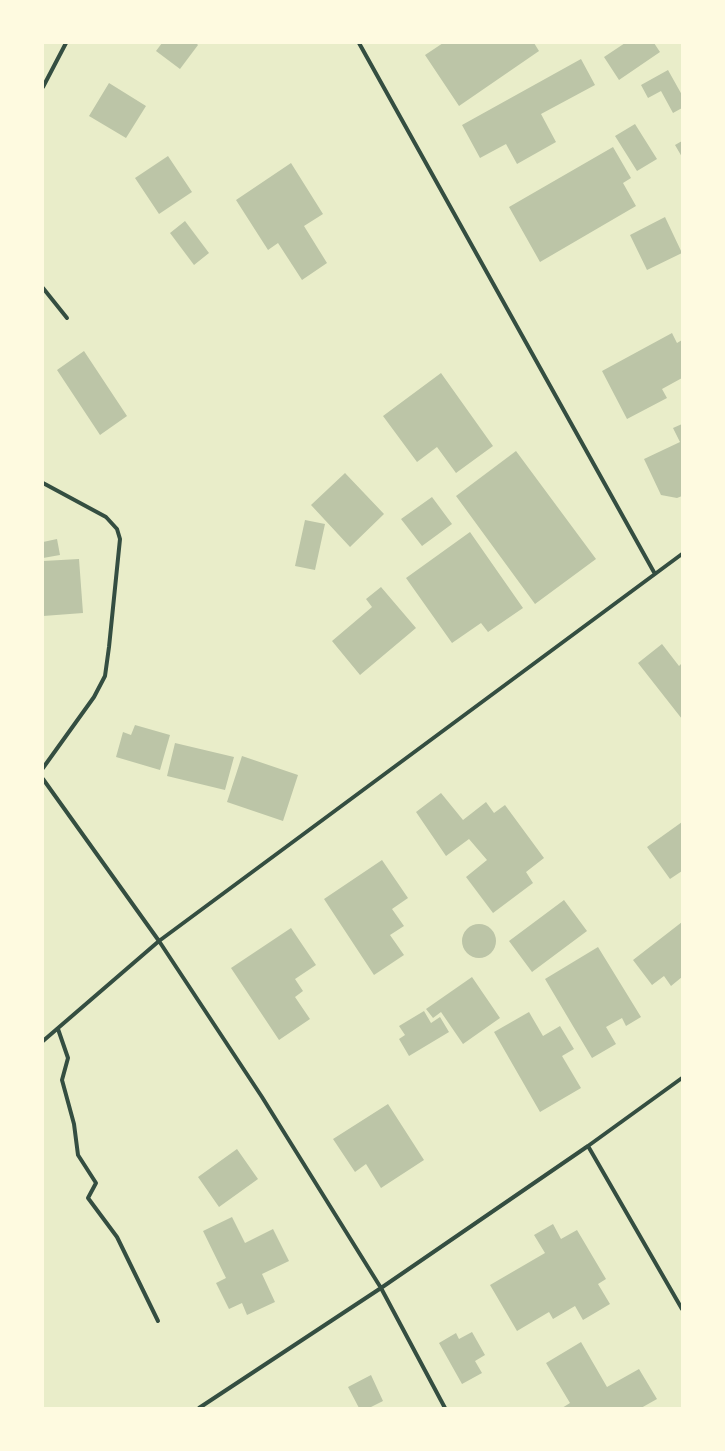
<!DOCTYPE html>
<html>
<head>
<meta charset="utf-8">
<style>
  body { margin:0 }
  #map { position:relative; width:725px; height:1451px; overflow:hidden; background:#e9edc9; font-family:Overpass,sans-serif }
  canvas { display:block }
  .frame { position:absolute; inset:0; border:44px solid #fefae0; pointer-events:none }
</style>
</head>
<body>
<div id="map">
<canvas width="725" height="1451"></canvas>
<div class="frame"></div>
</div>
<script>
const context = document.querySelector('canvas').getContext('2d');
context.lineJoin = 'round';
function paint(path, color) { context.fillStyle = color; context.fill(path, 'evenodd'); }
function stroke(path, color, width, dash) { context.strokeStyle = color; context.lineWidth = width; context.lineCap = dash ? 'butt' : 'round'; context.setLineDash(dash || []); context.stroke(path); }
paint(new Path2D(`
  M162 43H196L198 45 180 69 156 51Z
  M443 43H534L539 51 459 106 425 55Z
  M625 43H654L660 52 619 80 604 57Z
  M581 59 595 85 541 114 556 142 517 164 506 144 480 158 462 125Z
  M668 70 682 95V108L673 113 661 91 648 98 641 85Z
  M109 83 146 106 126 138 89 116Z
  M635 124 657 159 637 171 615 136Z
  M682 141V157L675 145Z
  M613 147 631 178 623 183 636 206 540 262 509 207Z
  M168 156 192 192 159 214 135 178Z
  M291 163 323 214 304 226 327 263 302 280 278 243 268 250 236 200Z
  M665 217 682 253 647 270 630 235Z
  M185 221 209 253 194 265 170 233Z
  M672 333 677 343 682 340V378L662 389 667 398 627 419 602 371Z
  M84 351 127 416 100 435 57 370Z
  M441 373 493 446 456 473 437 447 417 462 383 416Z
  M682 424V496L677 498 661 495 644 459 680 442 673 428Z
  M516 451 596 559 535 604 456 496Z
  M345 473 384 514 350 547 311 505Z
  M432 497 452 524 422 546 401 519Z
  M305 520 325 524 315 570 295 566Z
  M470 532 523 608 488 632 481 623 452 643 406 578Z
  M57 539 60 555 43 558V542Z
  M79 559 83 613 43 616V561Z
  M381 587 416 628 360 675 332 641 372 607 366 599Z
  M662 644 679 666 682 663V719L638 663Z
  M135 725 170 735 160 770 116 757 123 732 131 735Z
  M175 743 234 757 225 790 167 776Z
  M242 756 298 775 283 821 227 802Z
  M441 793 463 820 486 802 494 813 505 805 544 858 526 872 533 883 493 913 466 877 487 860 469 839 446 856 416 812Z
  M682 822V871L670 879 647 847Z
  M382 860 408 898 392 909 404 926 390 935 404 955 374 975 324 899Z
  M564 900 587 931 532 972 509 941Z
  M682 922V977L671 986 664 976 652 985 633 960Z
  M462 941a17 17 0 1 1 34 0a17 17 0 1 1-34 0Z
  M291 928 316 965 295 979 303 991 295 997 310 1019 279 1040 231 968Z
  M598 947 641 1017 626 1026 622 1018 606 1027 616 1044 592 1058 545 979Z
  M472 977 500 1018 463 1044 441 1012 433 1018 426 1009Z
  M424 1011 431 1023 440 1017 449 1032 409 1056 399 1039 405 1035 399 1026Z
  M529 1012 543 1036 560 1026 574 1049 562 1056 581 1088 540 1112 494 1032Z
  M388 1104 424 1160 381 1188 366 1164 355 1172 333 1139Z
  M237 1149 258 1179 219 1207 198 1177Z
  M232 1217 245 1243 273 1229 289 1261 262 1274 275 1302 247 1315 242 1303 229 1309 216 1283 226 1278 203 1231Z
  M553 1224 561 1239 577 1230 606 1279 598 1284 610 1304 583 1320 575 1306 553 1319 549 1312 517 1331 490 1285 545 1253 534 1235Z
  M472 1332 485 1355 475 1361 482 1373 462 1384 439 1343 456 1333 459 1339Z
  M581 1342 607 1387 639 1369 657 1399 641 1408H562L570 1403 546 1363Z
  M371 1375 383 1401 369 1408H359L348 1387Z`), '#bcc5a7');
stroke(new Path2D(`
  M359 43 655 574
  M43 87 66 43
  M43 288 67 318
  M43 483 106 517 117 529 120 539 109 647 105 676 94 697 43 768
  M43 779 159 941 262 1097 381 1288 445 1408
  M58 1029 68 1058 62 1080 74 1124 78 1155 96 1183 88 1198 117 1237 158 1321
  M43 1041 159 941 682 554
  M588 1146 682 1309
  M199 1408 381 1288 588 1146 682 1078`), '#344e41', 4);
</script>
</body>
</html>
